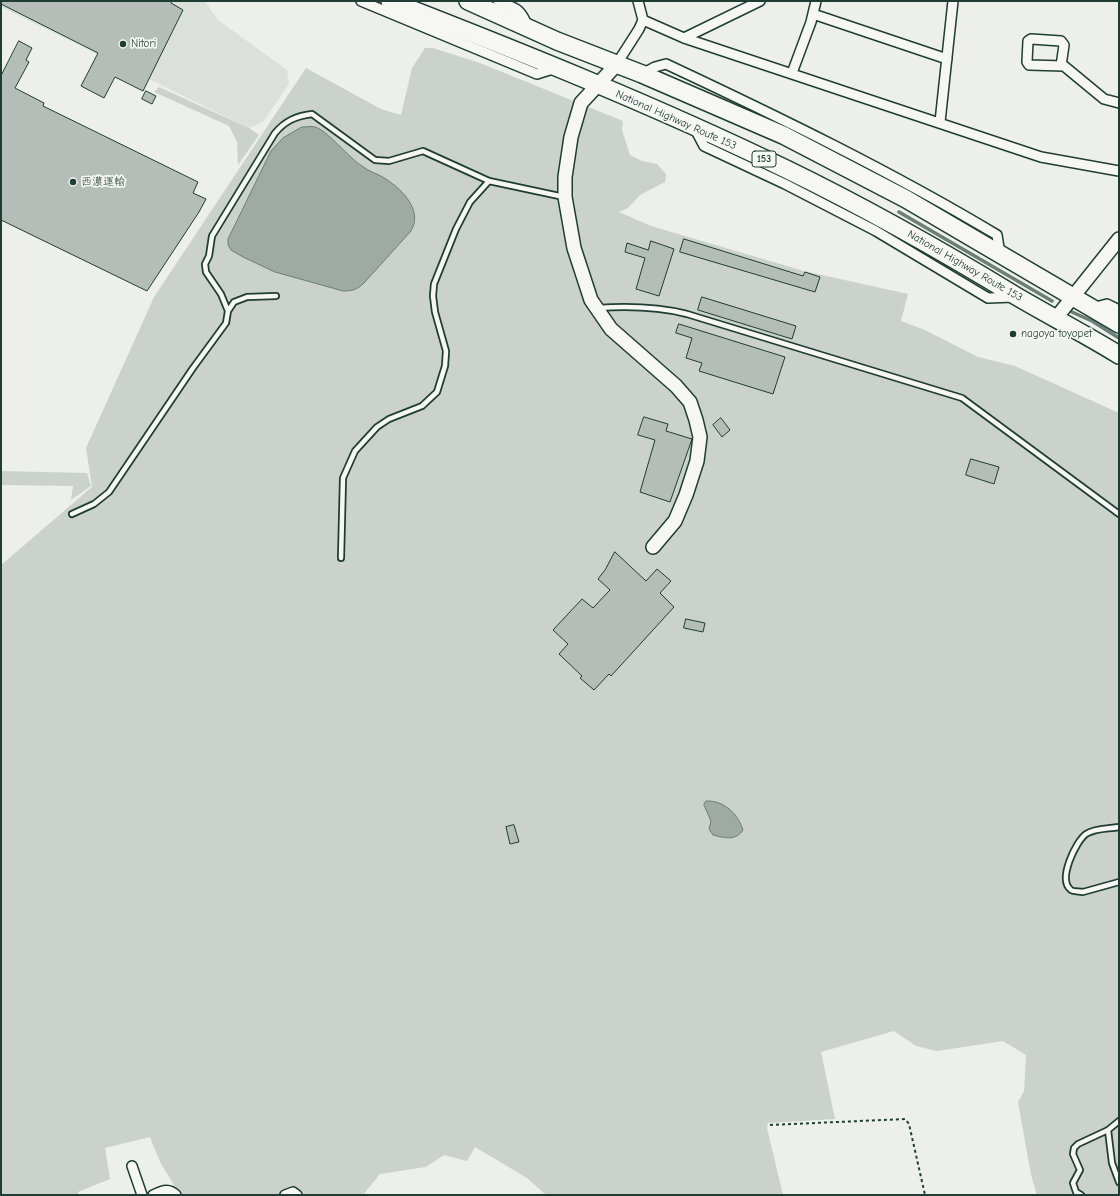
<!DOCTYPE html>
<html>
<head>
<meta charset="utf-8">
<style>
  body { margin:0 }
  #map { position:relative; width:1120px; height:1196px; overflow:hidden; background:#edefea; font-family:"Comic Neue",sans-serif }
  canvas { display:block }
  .frame { position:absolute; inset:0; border:2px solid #1f3d34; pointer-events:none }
</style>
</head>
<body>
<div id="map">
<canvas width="1120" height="1196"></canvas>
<div class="frame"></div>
</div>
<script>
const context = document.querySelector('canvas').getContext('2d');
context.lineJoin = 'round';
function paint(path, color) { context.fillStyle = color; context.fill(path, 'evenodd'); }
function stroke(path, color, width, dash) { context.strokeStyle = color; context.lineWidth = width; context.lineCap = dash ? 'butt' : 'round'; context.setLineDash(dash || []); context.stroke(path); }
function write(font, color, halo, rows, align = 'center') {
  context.font = font + ' "Comic Neue","Klee One",sans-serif'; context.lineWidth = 3.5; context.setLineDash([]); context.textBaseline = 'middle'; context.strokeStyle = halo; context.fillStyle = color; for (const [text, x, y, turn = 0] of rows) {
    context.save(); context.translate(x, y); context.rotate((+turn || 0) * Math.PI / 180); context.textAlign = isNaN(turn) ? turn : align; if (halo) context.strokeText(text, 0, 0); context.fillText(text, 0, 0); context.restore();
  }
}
paint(new Path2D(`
  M1 1H205L218 20 287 70 289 84 263 122 249 128 1 7Z`), '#dce0db');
paint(new Path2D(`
  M425 48H433L480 63 623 121 622 130 630 155 642 161 657 164 666 174 665 182 640 195 628 208 619 212 651 226 804 271 908 294 901 321 925 330 978 357 1015 366 1119 413V1195H1037L1031 1175 1018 1102 1024 1091 1026 1055 1003 1041 937 1051 916 1046 894 1031 821 1052 835 1119 768 1123 767 1128 783 1195H546L527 1178 475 1147 467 1161 444 1155 426 1167 380 1174 363 1195H180L160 1162 150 1137 105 1148 110 1179 78 1192V1195H1V565L92 487 86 448 154 297 306 68 381 109 401 115 412 68Z
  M159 87 249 128 259 135 238 165 237 142 229 126 154 92Z
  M1 471 87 473 91 486 71 500 73 486 1 485Z`), '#cbd2cc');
const water = new Path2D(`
  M302 127C306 127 312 126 315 127 327 130 349 158 362 166 369 172 379 174 386 179 403 190 423 211 411 231L364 283C357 290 352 291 343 291L275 272 243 257 231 250 228 245V239L271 151 283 138Z
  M706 801C724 800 738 814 743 830 736 841 724 838 713 835L709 829 711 821 704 805Z`);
paint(water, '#9faaa4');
stroke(water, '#6c7e77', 1);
stroke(new Path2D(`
  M899 212 1052 301
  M1072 312 1092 321 1119 338`), '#6c7e77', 3.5);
const building = new Path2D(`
  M1 1H172L171 3 183 10 143 91 115 77 104 98 81 86 98 53 1 4Z
  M19 41 32 48 26 60 29 62 15 88 44 103 43 106 198 182 193 193 206 199 199 212 147 291 1 220V76Z
  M146 91 156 96 152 104 142 99Z
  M684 239 803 276 805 272 820 277 815 292 680 252Z
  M651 241 674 249 659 296 636 289 645 258 625 252 627 243 648 250Z
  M702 297 796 326 792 339 698 310Z
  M679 324 785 357 773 394 699 371 702 363 686 358 692 338 676 333Z
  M644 417 668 424 666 431 692 439 670 502 640 492 655 440 638 435Z
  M721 418 730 430 722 437 713 425Z
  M971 459 999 467 994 484 966 475Z
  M615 552 646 581 657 569 671 581 660 593 674 607 611 676 609 674 594 690 580 678 582 676 559 654 568 644 553 630 582 599 593 608 610 590 598 579 605 570Z
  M686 619 705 623 703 632 684 628Z
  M514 825 519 842 510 844 506 827Z`);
paint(building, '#b4bdb8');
stroke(building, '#1f3d34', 1);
const lane = new Path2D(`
  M598 308C628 306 659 307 687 314L962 398 1119 514
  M228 311 221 294 206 272 205 264 209 256 212 236 275 133C285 121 296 116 312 114L375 160 389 161 423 151 489 181 564 197
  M72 514 94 504 109 492 193 368 226 323 228 311 234 302 247 297 276 296
  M341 558 343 478 355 451 377 427 389 419 422 406 437 392 445 366 446 351 435 312 433 296 434 284 456 229 470 202 489 181
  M1119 827C1108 829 1095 828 1086 834 1076 841 1057 880 1071 890 1074 892 1079 891 1083 892L1119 882
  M1108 1130 1112 1163 1119 1182
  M1081 1195 1076 1192 1073 1183 1080 1170 1073 1154 1074 1148 1078 1144 1108 1130 1119 1121`);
const street = new Path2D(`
  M361 1 537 74 556 68
  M498 1C516 9 520 7 528 27
  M813 14 947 59
  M643 20 684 38 1041 157 1119 171
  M684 38 760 1
  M616 65 639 29 643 20 638 1
  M1061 66 1064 45 1061 41 1031 39 1028 41 1027 62 1029 65 1064 66 1104 99 1119 103
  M792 73 811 22 816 1
  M642 74 655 67 666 64C779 117 890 171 997 235L1000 254
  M940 122 953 1
  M695 129 704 146 785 184 876 231 988 298 1014 297
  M1092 308 1107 304 1119 310
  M132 1166 142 1195
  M153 1195C162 1191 168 1187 176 1195
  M285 1195 293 1192 297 1195`);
const secondary = new Path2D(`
  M616 65 581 103 571 137 565 177V197L574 248 591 300 611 329 676 386 690 402 696 420 700 437 697 461 686 495 675 521 653 547
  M1056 318 1119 239`);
const highway = new Path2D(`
  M390 1C524 53 658 107 788 170 866 208 942 251 1016 296 1050 316 1085 334 1119 355
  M468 1 557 41 642 74 783 135 906 199 1119 324`);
stroke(lane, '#1f3d34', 8);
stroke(street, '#1f3d34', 12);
stroke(secondary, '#1f3d34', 16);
stroke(highway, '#1f3d34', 20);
stroke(new Path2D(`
  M770 1125 905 1119 909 1124 925 1195`), '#1f3d34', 2, [3, 3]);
stroke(lane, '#f6f6f2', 4.5);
stroke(street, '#f6f6f2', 9);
stroke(secondary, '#f6f6f2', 13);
stroke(highway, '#f6f6f2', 17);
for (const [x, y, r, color] of [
  [123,44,4,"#1f3d34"],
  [73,182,4,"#1f3d34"],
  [1013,334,4,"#1f3d34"]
]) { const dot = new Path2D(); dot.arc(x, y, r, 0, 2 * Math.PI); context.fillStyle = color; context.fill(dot); stroke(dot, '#f6f6f2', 1.5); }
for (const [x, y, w] of [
  [764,159,24]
]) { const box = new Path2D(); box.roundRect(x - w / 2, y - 8, w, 16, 3); context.fillStyle = '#f6f6f2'; context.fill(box); stroke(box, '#1f3d34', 1); }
write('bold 10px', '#1f3d34', null, [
  ["153",764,159]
]);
write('11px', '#1f3d34', '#f6f6f2', [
  ["Nitori",131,44],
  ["西濃運輸",81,182],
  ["nagoya toyopet",1021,334]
], 'left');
write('11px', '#1f3d34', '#f6f6f2', [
  ["National Highway Route 153",676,120,24],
  ["National Highway Route 153",965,266,30]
]);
</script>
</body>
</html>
